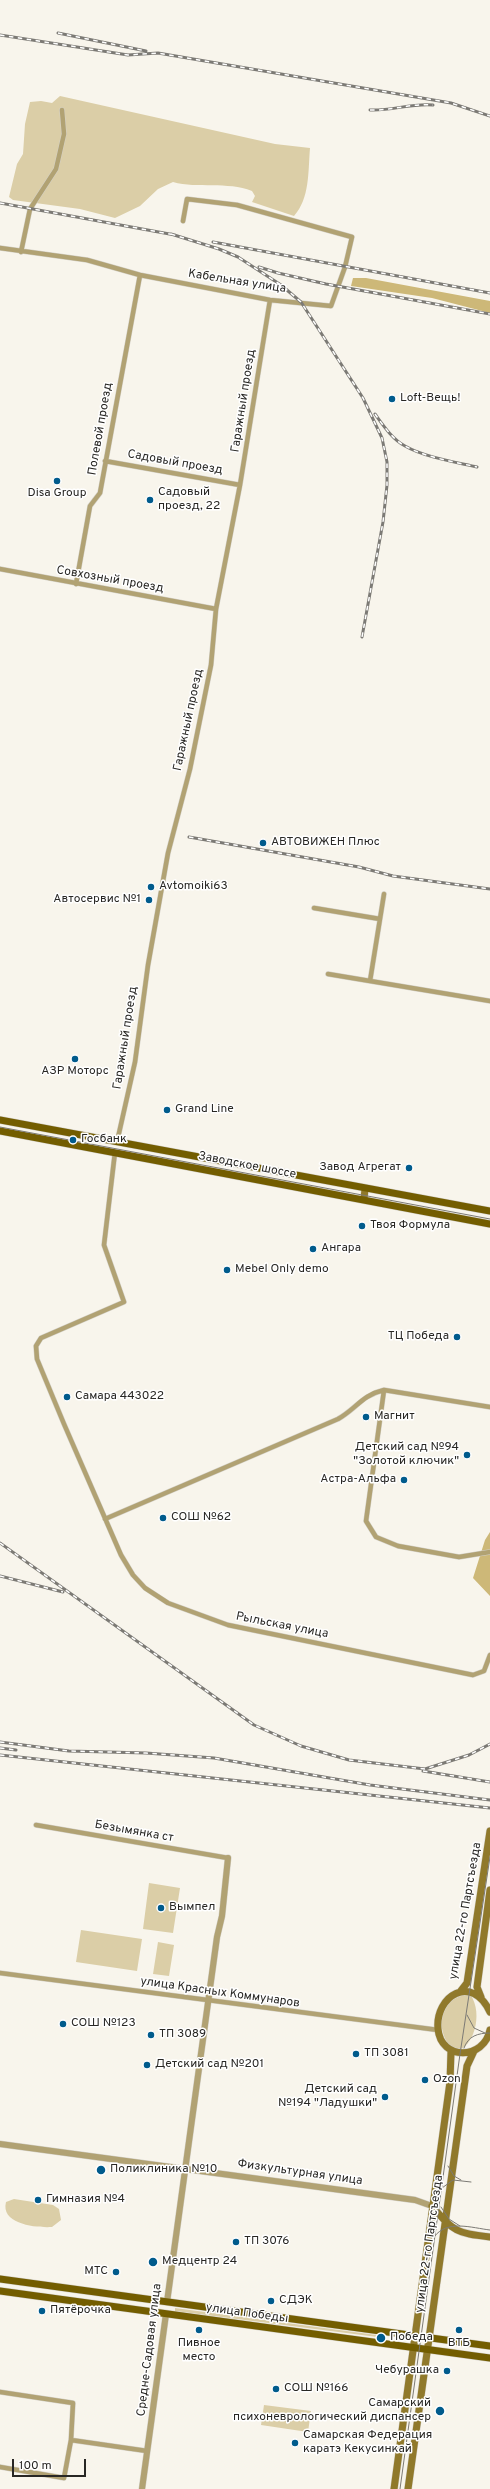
<!DOCTYPE html>
<html>
<head>
<meta charset="utf-8">
<style>
  body { margin:0 }
  #map { position:relative; width:490px; height:2489px; overflow:hidden; background:#f8f5ec; font-family:Overpass,sans-serif }
  canvas { display:block }
  .scale { position:absolute; left:12px; top:2459px; width:74px; height:18px; box-sizing:border-box; border:2px solid #282724; border-top:0; padding-left:5px; font-size:12px; line-height:14px; white-space:nowrap; color:#282724; -webkit-text-stroke:3px #fff; paint-order:stroke }
</style>
</head>
<body>
<div id="map">
<canvas width="490" height="2489"></canvas>
<div class="scale">100 m</div>
</div>
<script>
const context = document.querySelector('canvas').getContext('2d');
context.lineJoin = 'round';
function paint(path, color) { context.fillStyle = color; context.fill(path, 'evenodd'); }
function stroke(path, color, width, dash) { context.strokeStyle = color; context.lineWidth = width; context.lineCap = dash ? 'butt' : 'round'; context.setLineDash(dash || []); context.stroke(path); }
function write(font, color, halo, rows, align = 'center') {
  context.font = font + ' Overpass,sans-serif'; context.lineWidth = 3; context.setLineDash([]); context.textBaseline = 'middle'; context.strokeStyle = halo; context.fillStyle = color; for (const [text, x, y, turn = 0] of rows) {
    context.save(); context.translate(x, y); context.rotate((+turn || 0) * Math.PI / 180); context.textAlign = isNaN(turn) ? turn : align; if (halo) context.strokeText(text, 0, 0); context.fillText(text, 0, 0); context.restore();
  }
}
paint(new Path2D(`
  M60 96 275 144 310 148C308 172 310 198 294 216L252 202 255 196 252 191C227 181 198 189 173 182L158 189 140 206 115 218 80 209 13 200 9 197 17 164 23 154 25 124 30 102 41 101 52 103Z
  M149 1883 180 1888 173 1933 143 1929Z
  M81 1930 142 1939 137 1971 76 1962Z
  M158 1942 174 1945 169 1976 153 1974Z
  M470 1994C490 2022 459 2075 444 2036 440 2026 441 2015 447 2006 453 1997 460 1996 470 1994Z
  M14 2199 53 2205 59 2209 61 2220 52 2227C39 2228 0 2225 6 2202Z
  M175 2308 384 2336 385 2338 175 2311Z
  M264 2405 311 2411 308 2432 261 2425Z`), '#dbcea7');
paint(new Path2D(`
  M353 278H366L490 301V313L432 298 351 286Z
  M490 1532V1596L473 1578 485 1540Z`), '#cdb878');
const minor = new Path2D(`
  M0 248 87 260 140 275 270 300 331 306 345 267 352 237 237 205 187 199 183 221
  M21 252 30 209 56 169 64 134 62 110
  M105 461 240 485
  M0 569 216 609
  M76 584 90 506 100 493 140 275
  M314 908 380 919
  M328 974 490 1001
  M370 981 384 894
  M117 1142 135 1062 148 965 168 853 190 769 211 665 216 609 240 485 270 300
  M115 1152 104 1245 124 1302 41 1338 36 1346 37 1359 64 1424 121 1555 133 1575 145 1588 168 1603 228 1625 473 1675 484 1671 490 1655
  M384 1390 366 1521 376 1537 398 1546 459 1557 490 1552
  M105 1519 338 1419C356 1409 362 1395 384 1390L490 1407
  M36 1825 228 1858
  M0 1973 438 2030
  M0 2392 73 2403 71 2440 64 2478 0 2467
  M71 2440 147 2451`);
const tertiary = new Path2D(`
  M0 2144 415 2200 432 2206
  M167 2302 217 1937 222 1916 228 1858
  M142 2489 166 2314`);
const secondary = new Path2D(`
  M364 1199 365 1189
  M460 1992 467 1983 490 1831
  M481 1997 477 1987 490 1890
  M490 2012C472 1973 435 1996 438 2029 441 2061 484 2060 490 2030
  M432 2206C454 2232 456 2233 490 2237
  M394 2489 450 2082 451 2051
  M408 2489 467 2066 474 2051`);
const primary = new Path2D(`
  M0 1120 490 1211
  M0 1131 490 1224
  M0 2279 490 2346
  M0 2291 490 2358`);
stroke(minor, '#d3d0c8', 5.5);
stroke(tertiary, '#d3d0c8', 7);
stroke(secondary, '#d3d0c8', 8);
stroke(primary, '#d3d0c8', 8);
stroke(minor, '#b1a273', 4.5);
stroke(tertiary, '#b1a273', 6);
stroke(secondary, '#90792b', 7);
stroke(primary, '#735d00', 7);
stroke(new Path2D(`
  M0 1127 490 1219
  M467 2015 474 2028 485 2033
  M464 2048C468 2036 478 2033 490 2033
  M448 2166 454 2176 461 2180
  M442 2188 453 2180 471 2182
  M441 2207 449 2219 460 2226
  M434 2237C447 2219 472 2228 490 2230
  M400 2489 460 2054 490 1857`), '#7c7a75', 1);
const rail = new Path2D(`
  M58 33 146 51
  M0 35 128 55 158 53 451 103 490 116
  M370 110C392 111 411 103 433 105
  M0 203 175 235
  M171 234 219 249 238 257 281 285 301 302 363 398 382 438 387 462V485L383 522 362 637
  M213 242 490 293
  M259 267 278 273 326 284 490 314
  M375 414C383 425 392 439 405 446 424 457 455 462 477 467
  M189 837 359 867 393 876 490 889
  M0 1543 254 1725 301 1746 349 1760 425 1769 469 1755 490 1744
  M0 1576 63 1592
  M0 1742 69 1751 146 1753 214 1758 370 1785 490 1800
  M0 1748 16 1750
  M0 1755 490 1808
  M423 1771 490 1782`);
stroke(rail, '#7c7a75', 3);
stroke(rail, '#fff', 1.5, [4.5]);
for (const [x, y, r, color] of [
  [392,399,4,"#005b8c"],
  [57,481,4,"#005b8c"],
  [150,500,4,"#005b8c"],
  [263,843,4,"#005b8c"],
  [151,887,4,"#005b8c"],
  [149,900,4,"#005b8c"],
  [75,1059,4,"#005b8c"],
  [167,1110,4,"#005b8c"],
  [73,1140,4,"#005b8c"],
  [409,1168,4,"#005b8c"],
  [362,1226,4,"#005b8c"],
  [313,1249,4,"#005b8c"],
  [227,1270,4,"#005b8c"],
  [457,1337,4,"#005b8c"],
  [67,1397,4,"#005b8c"],
  [366,1417,4,"#005b8c"],
  [467,1455,4,"#005b8c"],
  [404,1480,4,"#005b8c"],
  [163,1518,4,"#005b8c"],
  [161,1908,4,"#005b8c"],
  [63,2024,4,"#005b8c"],
  [151,2035,4,"#005b8c"],
  [356,2054,4,"#005b8c"],
  [147,2065,4,"#005b8c"],
  [425,2080,4,"#005b8c"],
  [385,2097,4,"#005b8c"],
  [101,2170,5,"#005b8c"],
  [38,2200,4,"#005b8c"],
  [236,2242,4,"#005b8c"],
  [153,2262,5,"#005b8c"],
  [116,2272,4,"#005b8c"],
  [271,2301,4,"#005b8c"],
  [42,2311,4,"#005b8c"],
  [199,2330,4,"#005b8c"],
  [459,2330,4,"#005b8c"],
  [381,2338,5,"#005b8c"],
  [447,2371,4,"#005b8c"],
  [276,2389,4,"#005b8c"],
  [440,2411,5,"#005b8c"],
  [295,2443,4,"#005b8c"]
]) { const dot = new Path2D(); dot.arc(x, y, r, 0, 2 * Math.PI); context.fillStyle = color; context.fill(dot); stroke(dot, '#fff', 1.5); }
write('12px', '#282724', '#fff', [
  ["Кабельная улица",237,282,9],
  ["Гаражный проезд",244,401,-81],
  ["Полевой проезд",101,429,-80],
  ["Садовый проезд",175,463,10],
  ["Совхозный проезд",110,580,10],
  ["Гаражный проезд",189,720,-78],
  ["Гаражный проезд",126,1038,-81],
  ["Заводское шоссе",247,1166,11],
  ["Рыльская улица",282,1626,11],
  ["Безымянка ст",134,1832,10],
  ["улица 22-го Партсъезда",466,1911,-80],
  ["улица Красных Коммунаров",220,1993,8],
  ["Физкультурная улица",300,2173,8],
  ["улица 22-го Партсъезда",430,2244,-82],
  ["улица Победы",247,2314,8],
  ["Средне-Садовая улица",150,2350,-83]
]);
write('12px', '#282724', '#fff', [
  ["Loft-Вещь!",400,399],
  ["Садовый",158,493],
  ["проезд, 22",158,507],
  ["Disa Group",57,494,"center"],
  ["АВТОВИЖЕН Плюс",271,843],
  ["Avtomoiki63",159,887],
  ["Автосервис №1",141,900,"right"],
  ["АЗР Моторс",75,1072,"center"],
  ["Grand Line",175,1110],
  ["Госбанк",81,1140],
  ["Завод Агрегат",401,1168,"right"],
  ["Твоя Формула",370,1226],
  ["Ангара",321,1249],
  ["Mebel Only demo",235,1270],
  ["ТЦ Победа",449,1337,"right"],
  ["Самара 443022",75,1397],
  ["Магнит",374,1417],
  ["Детский сад №94",459,1448,"right"],
  ["\"Золотой ключик\"",459,1462,"right"],
  ["Астра-Альфа",396,1480,"right"],
  ["СОШ №62",171,1518],
  ["Вымпел",169,1908],
  ["СОШ №123",71,2024],
  ["ТП 3089",159,2035],
  ["ТП 3081",364,2054],
  ["Детский сад №201",155,2065],
  ["Ozon",433,2080],
  ["Детский сад",377,2090,"right"],
  ["№194 \"Ладушки\"",377,2104,"right"],
  ["Поликлиника №10",110,2170],
  ["Гимназия №4",46,2200],
  ["ТП 3076",244,2242],
  ["Медцентр 24",162,2262],
  ["МТС",108,2272,"right"],
  ["СДЭК",279,2301],
  ["Пятёрочка",50,2311],
  ["Победа",390,2338],
  ["Пивное",199,2344,"center"],
  ["место",199,2358,"center"],
  ["ВТБ",459,2344,"center"],
  ["Чебурашка",439,2371,"right"],
  ["СОШ №166",284,2389],
  ["Самарский",431,2404,"right"],
  ["психоневрологический диспансер",431,2418,"right"],
  ["Самарская Федерация",303,2436],
  ["каратэ Кекусинкай",303,2450]
], 'left');
</script>
</body>
</html>
